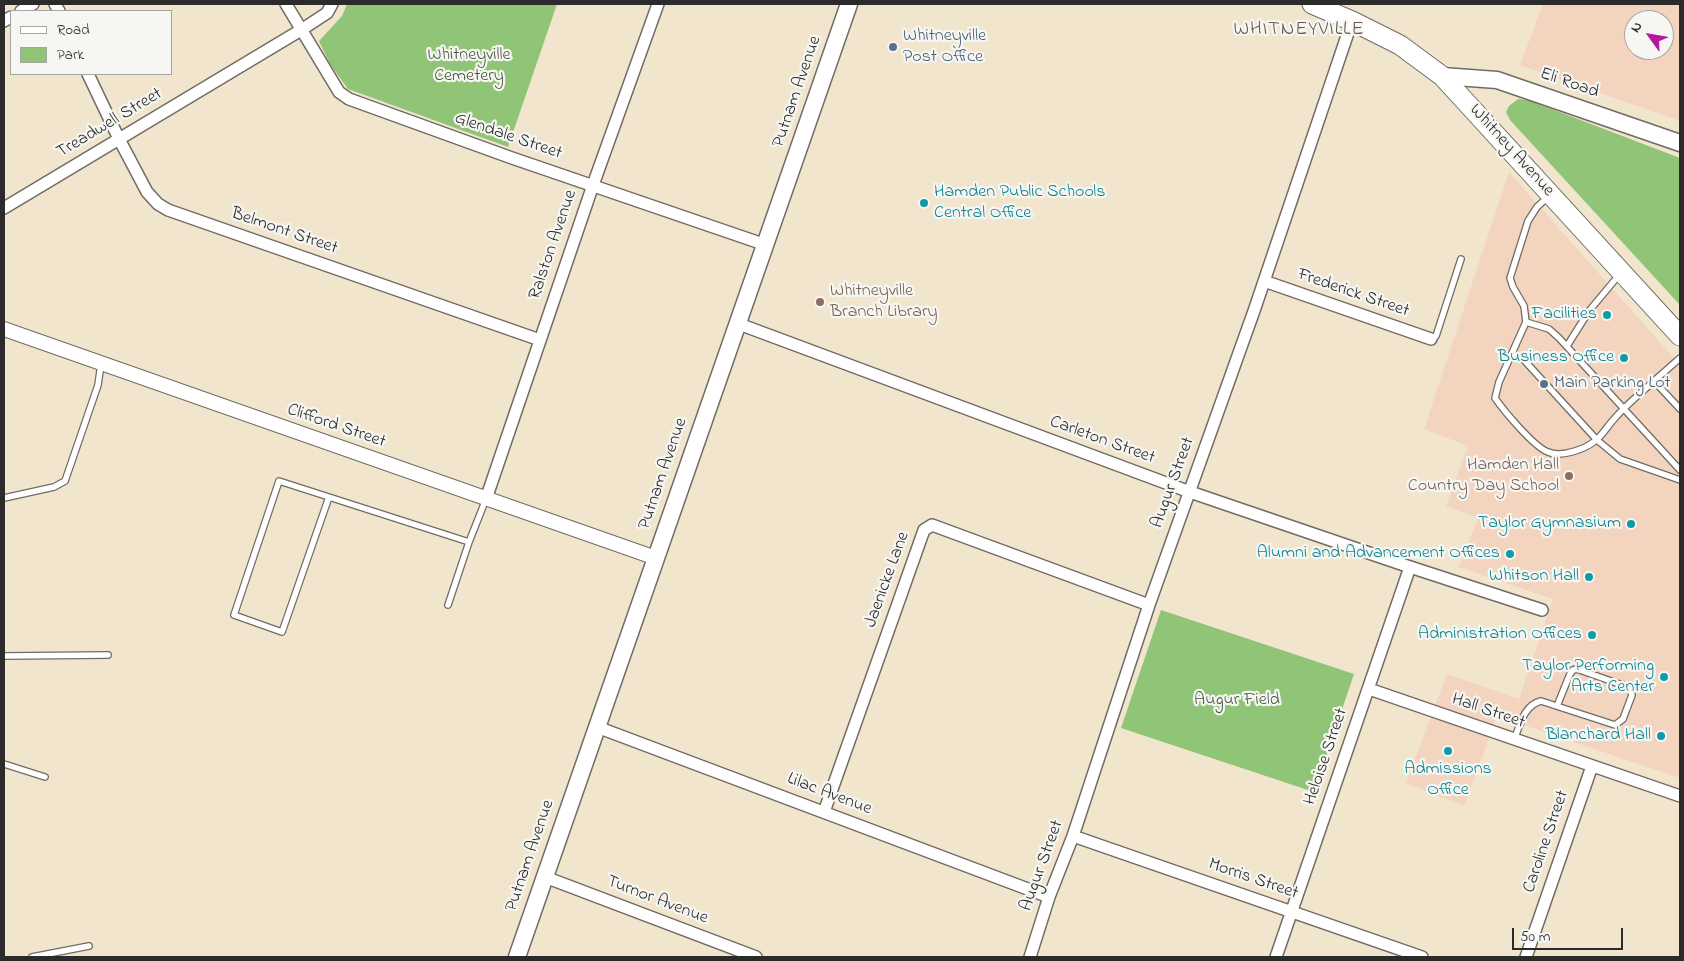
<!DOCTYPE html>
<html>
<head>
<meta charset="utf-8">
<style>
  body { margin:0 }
  #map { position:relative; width:1684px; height:961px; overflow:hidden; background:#f1e5ce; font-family:"Indie Flower",sans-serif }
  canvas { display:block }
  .frame { position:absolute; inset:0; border:5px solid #2b2b2b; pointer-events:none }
  .legend { position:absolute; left:10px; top:10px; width:162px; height:65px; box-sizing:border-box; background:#f6f6f2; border:1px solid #a5a5a2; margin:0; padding:6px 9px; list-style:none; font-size:15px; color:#2b2b2b }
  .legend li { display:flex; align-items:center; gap:10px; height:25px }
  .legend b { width:25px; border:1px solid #a5a5a2 }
  .north { position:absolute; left:1624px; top:10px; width:50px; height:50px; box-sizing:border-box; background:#f6f6f2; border:1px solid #a5a5a2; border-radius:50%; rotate:302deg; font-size:14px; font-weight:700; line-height:20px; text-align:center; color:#2b2b2b }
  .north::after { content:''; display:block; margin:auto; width:18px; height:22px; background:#b5179e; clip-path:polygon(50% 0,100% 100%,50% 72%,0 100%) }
  .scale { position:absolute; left:1512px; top:928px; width:111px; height:22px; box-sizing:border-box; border:2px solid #2b2b2b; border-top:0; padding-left:6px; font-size:15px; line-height:18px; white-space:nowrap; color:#2b2b2b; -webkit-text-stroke:4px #f6f6f2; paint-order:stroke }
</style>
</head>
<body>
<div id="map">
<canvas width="1684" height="961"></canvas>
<div class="frame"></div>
<ul class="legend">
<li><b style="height:6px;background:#fff"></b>Road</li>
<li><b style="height:14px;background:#90c476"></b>Park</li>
</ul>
<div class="north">N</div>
<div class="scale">50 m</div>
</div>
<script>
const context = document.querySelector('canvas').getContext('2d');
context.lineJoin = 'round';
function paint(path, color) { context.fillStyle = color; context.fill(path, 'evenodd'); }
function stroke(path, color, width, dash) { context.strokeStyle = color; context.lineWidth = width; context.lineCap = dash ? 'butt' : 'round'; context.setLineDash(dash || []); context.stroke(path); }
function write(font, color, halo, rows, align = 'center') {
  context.font = font + ' "Indie Flower",sans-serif'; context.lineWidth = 4.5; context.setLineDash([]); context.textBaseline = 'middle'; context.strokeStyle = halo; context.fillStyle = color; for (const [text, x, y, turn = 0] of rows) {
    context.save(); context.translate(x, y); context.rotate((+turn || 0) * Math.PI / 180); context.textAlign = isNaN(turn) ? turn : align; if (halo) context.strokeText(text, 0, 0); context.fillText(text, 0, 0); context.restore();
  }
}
paint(new Path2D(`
  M1543 4H1680V121L1520 65ZM1634 20H1664V50H1634Z
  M1509 172 1680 365V778L1497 716 1464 806 1406 783 1447 674 1519 699 1553 599 1459 567 1478 518 1446 506 1468 446 1424 429Z`), '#f3d4bf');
paint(new Path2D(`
  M347 4H557L508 147 348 89 330 64 319 41 342 16Z
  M1518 99 1528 100 1680 158V305L1510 120 1506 112 1509 106Z
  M1161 610 1354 674 1314 792 1121 728Z`), '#90c476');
const service = new Path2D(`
  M1526 322 1524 306 1513 287 1510 278 1528 221 1537 207 1549 196
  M1431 339 1436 336 1461 259
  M1567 346 1589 311 1619 275
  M1512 354 1523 359 1597 440 1620 459 1680 480
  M1654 381 1680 358
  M1680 409 1654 381C1641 393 1627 404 1615 418 1608 425 1603 435 1595 441 1585 449 1561 458 1548 452 1534 447 1504 411 1495 398L1499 382 1526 322 1549 329 1559 338 1680 470
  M329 497 282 632 234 615 279 481 469 542 486 499
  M4 498 54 487 65 481 98 385 101 364
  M448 605 469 542
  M4 656 108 655
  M1514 740C1520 725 1524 705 1541 701L1615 725 1623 719 1632 695 1631 691 1625 686 1577 669 1573 670 1570 674 1557 706
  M4 764 45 777
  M32 957 89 946`);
const minor = new Path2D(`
  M55 4 59 11
  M286 4 339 92 349 99 512 158 766 245
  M21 11 33 4
  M4 21 11 17
  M88 74 119 139 147 192 158 204 168 210 540 340
  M4 208 301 30 327 13 332 4
  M1264 281 1431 339
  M739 324 1190 492 1410 567 1542 610
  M486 499 593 185 658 4
  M1369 689 1680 796
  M597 727 1049 897
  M824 812 924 530 932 525 1149 605
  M1073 836 1422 957
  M545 877 756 957
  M1030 957 1049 897 1073 836 1149 605 1255 308 1352 21
  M1276 957 1410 567
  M1526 957 1592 766`);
const tertiary = new Path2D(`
  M4 329 656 558`);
const secondary = new Path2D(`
  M1442 76 1497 80 1680 143
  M517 957 849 4`);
const primary = new Path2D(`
  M1312 4 1352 21 1400 45 1442 76 1680 336`);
stroke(service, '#706c64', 8);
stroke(minor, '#706c64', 14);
stroke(tertiary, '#706c64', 16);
stroke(secondary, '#706c64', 19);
stroke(primary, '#706c64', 21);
stroke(service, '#fff', 5.5);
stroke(minor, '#fff', 11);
stroke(tertiary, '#fff', 14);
stroke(secondary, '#fff', 16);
stroke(primary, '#fff', 19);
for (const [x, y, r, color] of [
  [893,47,5,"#5c6f8a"],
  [924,203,5,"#0f9aa8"],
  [820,302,5,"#8d6e63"],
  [1607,315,5,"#0f9aa8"],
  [1624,358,5,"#0f9aa8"],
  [1544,384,5,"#5c6f8a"],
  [1569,476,5,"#8d6e63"],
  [1631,524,5,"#0f9aa8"],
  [1510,554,5,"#0f9aa8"],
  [1589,577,5,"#0f9aa8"],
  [1592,635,5,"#0f9aa8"],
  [1664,677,5,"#0f9aa8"],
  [1661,736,5,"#0f9aa8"],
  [1448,751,5,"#0f9aa8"]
]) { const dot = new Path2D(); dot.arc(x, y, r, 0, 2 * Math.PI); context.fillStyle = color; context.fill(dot); stroke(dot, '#f6f6f2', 2); }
write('18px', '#4e5e75', '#f6f6f2', [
  ["Whitneyville",903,37],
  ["Post Office",903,58],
  ["Main Parking Lot",1554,384]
], 'left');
write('18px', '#495942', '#f6f6f2', [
  ["Whitneyville",469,56],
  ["Cemetery",469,77],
  ["Augur Field",1237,701]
]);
write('18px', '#2b2b2b', '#f6f6f2', [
  ["Eli Road",1569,84,19],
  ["Putnam Avenue",798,92,-71],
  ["Treadwell Street",110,124,-31],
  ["Glendale Street",508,137,19],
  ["Whitney Avenue",1511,151,48],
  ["Belmont Street",284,232,19],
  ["Ralston Avenue",554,245,-71],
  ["Frederick Street",1353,294,19],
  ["Clifford Street",336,427,19],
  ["Carleton Street",1102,441,20],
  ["Putnam Avenue",664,474,-71],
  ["Augur Street",1174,483,-70],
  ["Jaenicke Lane",888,580,-70],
  ["Hall Street",1488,712,19],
  ["Heloise Street",1327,757,-71],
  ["Lilac Avenue",829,795,21],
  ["Caroline Street",1547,842,-71],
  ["Putnam Avenue",531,856,-71],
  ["Augur Street",1043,866,-70],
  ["Morris Street",1253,880,19],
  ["Turnor Avenue",657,901,21]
]);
write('18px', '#0d838f', '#f6f6f2', [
  ["Hamden Public Schools",934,193,"left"],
  ["Central Office",934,214,"left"],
  ["Facilities",1597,315],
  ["Business Office",1614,358],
  ["Taylor Gymnasium",1621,524],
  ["Alumni and Advancement Offices",1500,554],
  ["Whitson Hall",1579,577],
  ["Administration Offices",1582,635],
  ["Taylor Performing",1654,667],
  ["Arts Center",1654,688],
  ["Blanchard Hall",1651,736],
  ["Admissions",1448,770,"center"],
  ["Office",1448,791,"center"]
], 'right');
write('18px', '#785e54', '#f6f6f2', [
  ["Whitneyville",830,292],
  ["Branch Library",830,313],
  ["Hamden Hall",1559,466,"right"],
  ["Country Day School",1559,487,"right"]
], 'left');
context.letterSpacing = '1px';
write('20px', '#68584f', '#f6f6f2', [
  ["WHITNEYVILLE",1299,31]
]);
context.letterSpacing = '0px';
</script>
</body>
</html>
